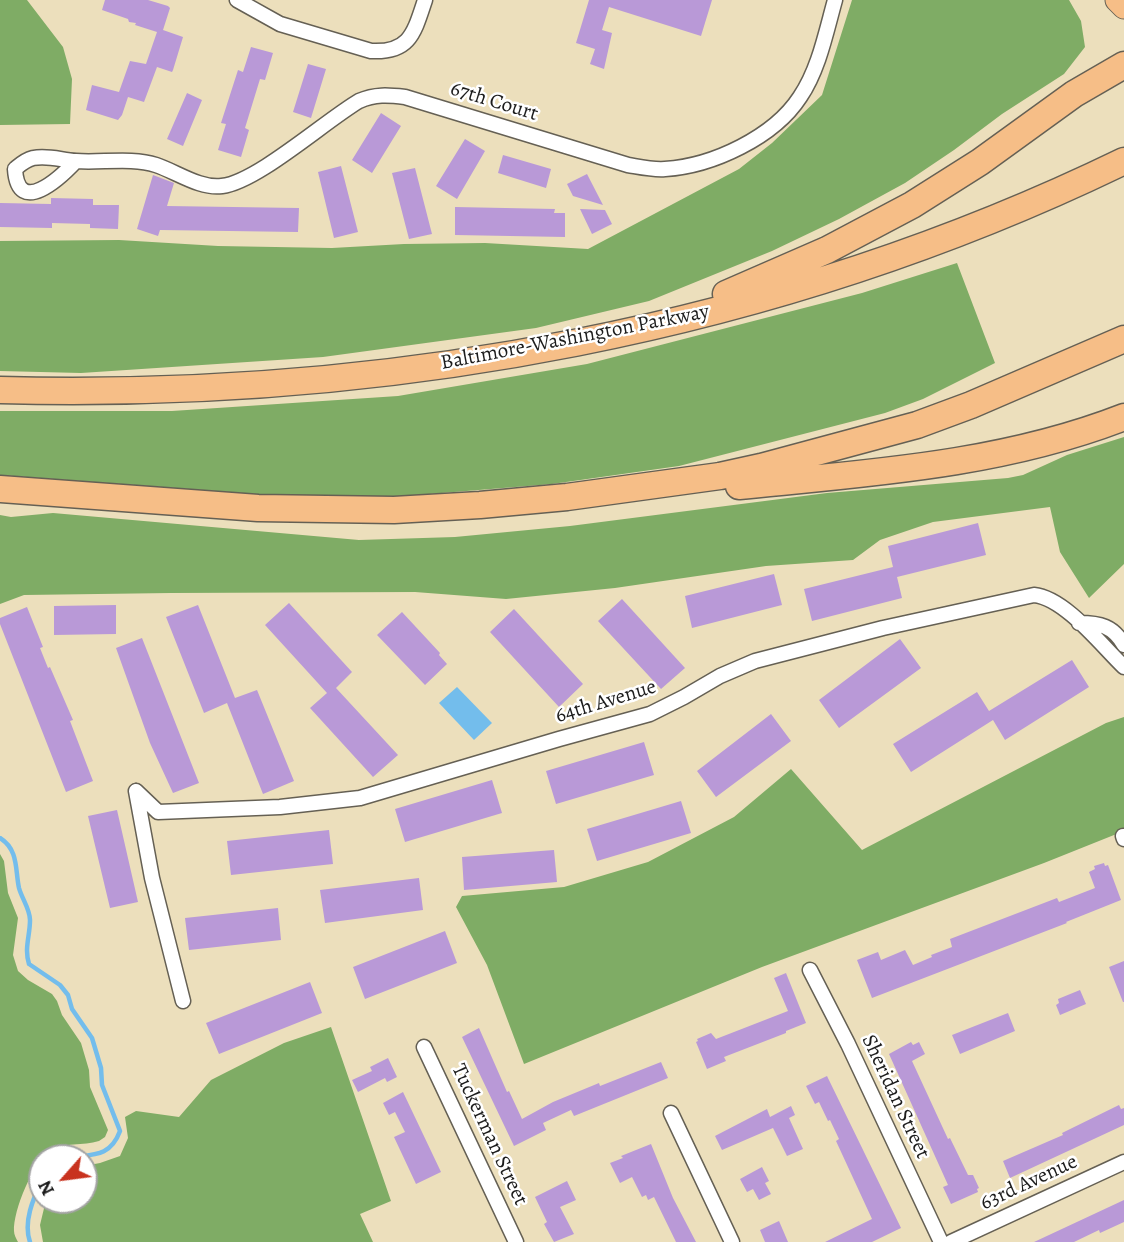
<!DOCTYPE html>
<html>
<head>
<meta charset="utf-8">
<style>
  body { margin:0 }
  #map { position:relative; width:1124px; height:1242px; overflow:hidden; background:#ecdfbc; font-family:Alegreya,serif }
  canvas { display:block }
  .north { position:absolute; left:28px; top:1144px; width:70px; height:70px; box-sizing:border-box; background:#fff; border:2px solid #a4a4a4; border-radius:50%; rotate:242deg; font-size:19px; font-weight:700; line-height:28px; text-align:center; color:#1c1c1c }
  .north::after { content:''; display:block; margin:auto; width:24px; height:32px; background:#c8321e; clip-path:polygon(50% 0,100% 100%,50% 72%,0 100%) }
</style>
</head>
<body>
<div id="map">
<canvas width="1124" height="1242"></canvas>
<div class="north">N</div>
</div>
<script>
const context = document.querySelector('canvas').getContext('2d');
context.lineJoin = 'round';
function paint(path, color) { context.fillStyle = color; context.fill(path, 'evenodd'); }
function stroke(path, color, width, dash) { context.strokeStyle = color; context.lineWidth = width; context.lineCap = dash ? 'butt' : 'round'; context.setLineDash(dash || []); context.stroke(path); }
function write(font, color, halo, rows, align = 'center') {
  context.font = font + ' Alegreya,serif'; context.lineWidth = 5; context.setLineDash([]); context.textBaseline = 'middle'; context.strokeStyle = halo; context.fillStyle = color; for (const [text, x, y, turn = 0] of rows) {
    context.save(); context.translate(x, y); context.rotate((+turn || 0) * Math.PI / 180); context.textAlign = isNaN(turn) ? turn : align; if (halo) context.strokeText(text, 0, 0); context.fillText(text, 0, 0); context.restore();
  }
}
paint(new Path2D(`
  M0 0H27L63 47 72 79 70 124 0 125Z
  M852 0H1069L1081 21 1085 47 1064 74 1002 114 954 150 905 183 839 219 772 251 649 301 536 328 323 357 81 373 0 371V241L119 240 218 246 332 248 404 244 485 243 588 249 739 169 772 143 822 95Z
  M957 263 995 363 923 399 885 413 679 466 552 484 405 496H283L0 475V411H172L398 396 587 364 862 293Z
  M1124 437V564L1089 598 1060 552 1050 507 933 522 880 540 853 560 766 566 615 588 506 599 415 592 171 593 24 595 0 604V515L11 517 53 513 359 540 455 537 570 526 827 493 1008 478 1023 475 1067 455Z
  M1124 717V831L1044 863 762 967 524 1064 487 965 456 907 462 896 564 887 648 862 734 817 791 769 862 850 1106 723Z
  M0 854 4 861 8 893 18 918 13 955 18 971 28 980 52 994 57 1001 62 1015 81 1043 89 1070 90 1087 108 1130 105 1137 99 1141C83 1146 64 1142 50 1151 33 1162 13 1211 14 1231 14 1235 16 1238 18 1242H0Z
  M331 1027 391 1201 360 1214 373 1242H43L40 1225 46 1200H84V1166L100 1163 120 1156 128 1138 125 1117 136 1111 179 1117 211 1080 284 1043Z`), '#7fac65');
paint(new Path2D(`
  M457 687 492 723 474 740 439 703Z`), '#73bdec');
stroke(new Path2D(`
  M0 838C19 850 15 870 19 888 22 899 30 909 30 920 30 936 24 948 29 964L60 985 68 995 72 1009 92 1038 101 1068 102 1085 120 1131C110 1158 92 1154 67 1158
  M30 1242C23 1222 33 1199 42 1180`), '#73bdec', 4.5);
paint(new Path2D(`
  M105 0H148L168 6 170 8 163 30 183 37 173 70 172 72 157 67 144 102 128 97 122 115 118 120 86 110 92 85 119 92 130 61 146 64 157 32 135 25 136 23 129 22 128 19 102 10Z
  M589 0H712L701 36 609 7 602 30 612 33 604 69 590 64 595 49 576 43Z
  M251 47 273 53 265 80 260 79 245 128 249 130 241 157 218 150 226 124 221 123 238 70 243 72Z
  M308 64 326 69 311 118 293 112Z
  M187 93 202 100 183 146 167 139Z
  M381 113 401 126 372 173 352 160Z
  M465 139 485 151 457 199 436 186Z
  M503 155 551 169 546 188 498 173Z
  M341 166 358 232 334 238 318 172Z
  M415 168 432 234 409 239 392 173Z
  M587 174 603 205 573 196 567 184Z
  M153 175 174 183 167 206 299 208 298 232 160 230 158 236 137 229Z
  M51 198 93 199V205H119L118 229 90 228V224L52 223V228L0 227V203L51 204Z
  M455 207 555 209 554 213H565V237L455 235Z
  M580 209 605 210 612 224 592 234Z
  M978 523 986 555 897 577 902 598 812 621 804 589 893 567 888 546Z
  M774 574 782 605 692 628 685 596Z
  M622 599 685 668 661 689 598 621Z
  M289 603 352 672 336 688 398 755 373 777 310 708 327 693 265 625Z
  M116 605V634L54 635V606Z
  M198 605 235 698 257 690 294 781 263 794 227 703 204 713 166 617Z
  M27 607 43 647 40 648 48 668 50 667 73 720 70 721 93 781 66 792 0 624V618Z
  M514 609 583 684 559 707 490 632Z
  M402 612 440 653 439 655 447 664 425 685 377 635Z
  M142 638 199 783 173 793 150 743 116 648Z
  M900 639 921 668 839 728 819 700Z
  M1072 660 1089 687 1005 740 993 720 911 772 893 744 977 692 989 711Z
  M771 714 791 741 716 797 697 771Z
  M644 742 654 775 556 804 546 771Z
  M492 780 502 813 405 842 395 809Z
  M681 801 691 833 597 861 587 829Z
  M117 810 138 902 110 908 88 816Z
  M329 830 333 864 231 875 227 841Z
  M554 850 557 882 464 890 462 857Z
  M1104 863 1105 866 1108 865 1121 900 1066 922 1067 923 872 998 857 960 878 952 881 960 905 950 913 965 932 957 931 955 952 947 950 939 1057 898 1059 902 1095 888 1089 872 1095 869 1094 866Z
  M419 878 423 910 325 923 320 890Z
  M278 908 281 940 189 950 185 918Z
  M445 931 457 963 365 999 353 967Z
  M1124 961V1002H1123L1109 967Z
  M786 973 806 1023 786 1031V1033L724 1057 726 1061 707 1069 696 1042 698 1041 697 1039 711 1033 716 1039 788 1011 774 978Z
  M310 982 322 1013 219 1054 206 1023Z
  M1080 990 1086 1004 1060 1015 1056 1005 1059 1003 1058 999Z
  M1008 1013 1015 1031 960 1054 952 1035Z
  M479 1028 507 1092 509 1091 522 1119 553 1102 599 1083 600 1086 661 1062 668 1078 574 1116 571 1110 543 1123 546 1130 514 1146 462 1037Z
  M911 1042 913 1045 919 1042 925 1054 912 1061 948 1139 950 1138 968 1175H973L979 1188 977 1189 978 1192 951 1204 943 1187 948 1185 889 1054Z
  M388 1058 397 1077 387 1082 385 1078 358 1092 352 1080 372 1071 370 1067Z
  M827 1076 901 1228 872 1242H825L872 1219 836 1141 839 1139 830 1120 828 1121 819 1102 815 1104 806 1086Z
  M403 1092 441 1172 416 1184 394 1137 405 1132 395 1112 389 1115 383 1103Z
  M1119 1105 1121 1109 1124 1108V1125L1010 1178 1003 1161 1063 1135 1062 1133Z
  M791 1106 795 1115 789 1118 803 1149 787 1156 773 1128 722 1150 715 1136 767 1109 770 1117Z
  M651 1144 673 1198 696 1242H676L654 1197 648 1200 646 1195 642 1197 632 1177 620 1183 610 1163 623 1158 621 1156Z
  M762 1167 769 1181 765 1183 771 1194 759 1200 753 1189 747 1192 740 1179Z
  M567 1181 576 1200 560 1207 574 1234 554 1242 544 1224 547 1222 535 1197Z
  M1124 1200V1222L1100 1233 1099 1230 1074 1242H1034Z
  M779 1221 788 1242H765L760 1230Z`), '#b999d7');
const minor = new Path2D(`
  M237 0 280 24 371 51C410 53 414 33 425 0
  M76 161C61 177 18 218 15 169 21 164 25 160 33 158 48 155 61 160 76 161 101 163 132 157 156 165 177 172 200 189 222 186 257 182 325 121 359 101 375 94 388 95 405 97L628 165C640 167 653 170 665 169 713 166 774 137 800 97 819 69 826 32 835 0
  M1079 623C1100 623 1113 626 1124 645
  M136 791 158 812 280 807 360 798 559 739 650 714 684 697 720 676 755 661 883 628 1034 595C1065 598 1102 646 1124 667
  M136 791 152 878 183 1001
  M1123 836 1124 839
  M810 970 848 1044 941 1242
  M424 1047 516 1242
  M671 1113 732 1242
  M951 1242 1124 1162`);
const primary = new Path2D(`
  M1117 0 1124 7`);
const motorway = new Path2D(`
  M726 294 827 250 912 205 980 162 1074 94 1124 65
  M0 390C386 400 776 330 1124 161
  M739 486C869 473 1001 465 1124 417
  M0 489 258 508 394 510 480 505 567 497 720 476 761 467 917 425 971 405 1124 339`);
stroke(minor, '#656054', 17);
stroke(primary, '#656054', 25);
stroke(motorway, '#656054', 29);
stroke(minor, '#fff', 14);
stroke(primary, '#f6be87', 23);
stroke(motorway, '#f6be87', 26);
write('21px', '#1c1c1c', '#fff', [
  ["67th Court",494,102,17],
  ["Baltimore-Washington Parkway",575,338,-11],
  ["64th Avenue",606,702,-17],
  ["Sheridan Street",895,1097,65],
  ["Tuckerman Street",489,1135,65],
  ["63rd Avenue",1029,1183,-25]
]);
</script>
</body>
</html>
